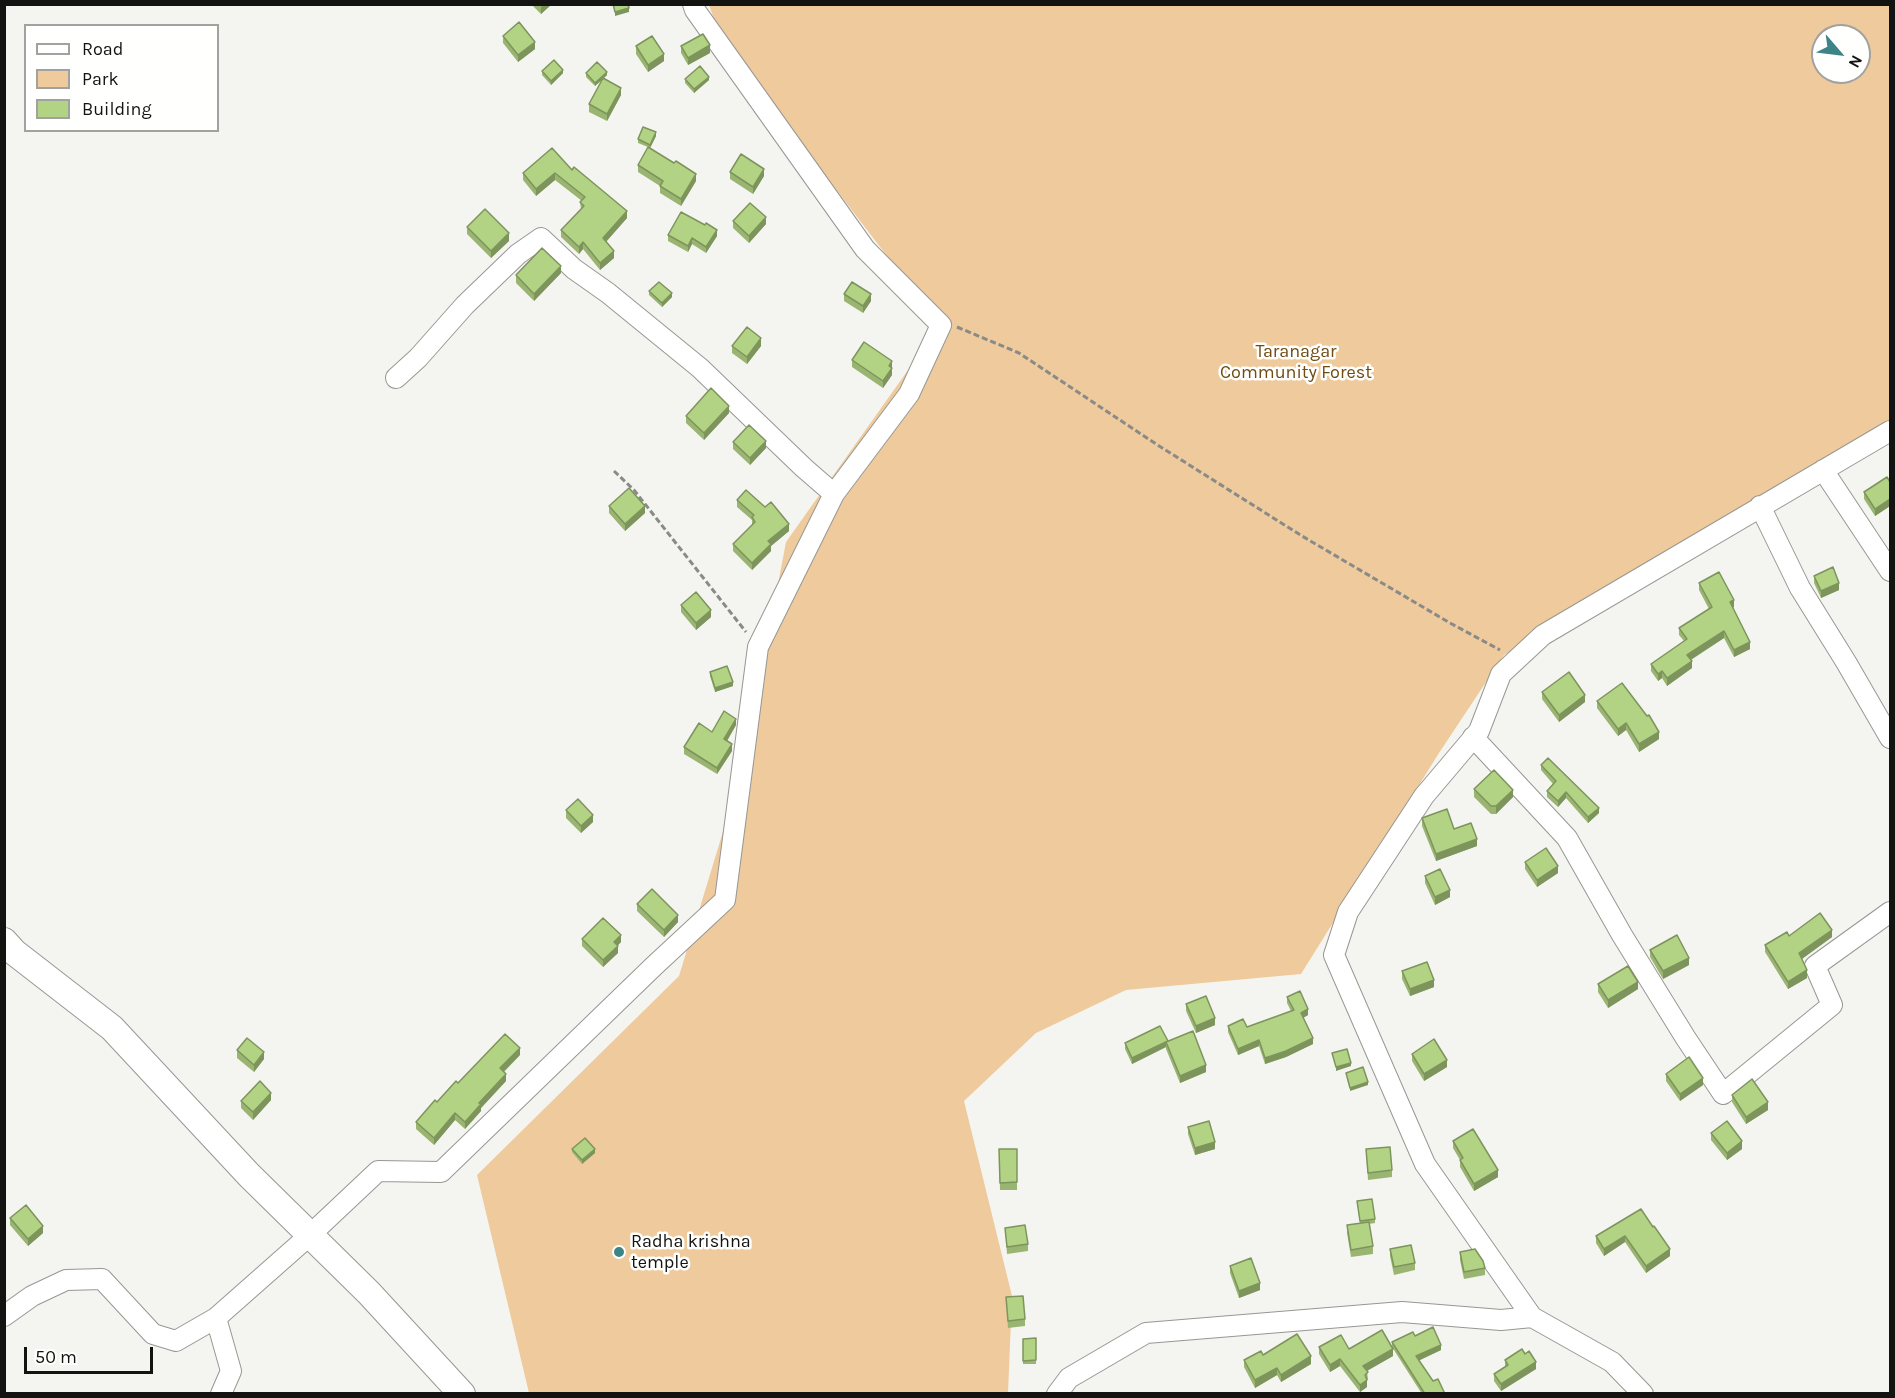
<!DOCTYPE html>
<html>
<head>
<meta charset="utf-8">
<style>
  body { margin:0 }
  #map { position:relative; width:1895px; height:1398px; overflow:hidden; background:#f4f5f0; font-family:Karla,sans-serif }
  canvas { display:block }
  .frame { position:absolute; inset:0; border:6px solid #131311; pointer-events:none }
  .legend { position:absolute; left:24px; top:24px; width:195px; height:108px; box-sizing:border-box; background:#fffffe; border:2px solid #a1a19f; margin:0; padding:8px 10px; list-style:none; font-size:18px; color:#131311 }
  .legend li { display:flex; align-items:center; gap:12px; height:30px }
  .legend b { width:30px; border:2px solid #a1a19f }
  .north { position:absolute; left:1811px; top:24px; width:60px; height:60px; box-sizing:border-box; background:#fffffe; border:2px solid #a1a19f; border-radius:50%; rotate:118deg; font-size:16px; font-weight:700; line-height:24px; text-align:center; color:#131311 }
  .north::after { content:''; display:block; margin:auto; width:21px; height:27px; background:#3c8487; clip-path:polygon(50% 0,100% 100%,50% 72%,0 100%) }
  .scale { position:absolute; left:24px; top:1347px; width:129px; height:27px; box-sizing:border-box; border:3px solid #131311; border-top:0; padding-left:8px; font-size:18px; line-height:21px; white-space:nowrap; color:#131311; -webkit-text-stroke:4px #fffffe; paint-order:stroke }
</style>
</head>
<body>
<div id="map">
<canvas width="1895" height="1398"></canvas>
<div class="frame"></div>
<ul class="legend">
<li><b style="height:8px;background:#fff"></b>Road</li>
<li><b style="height:16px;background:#eeca9d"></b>Park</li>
<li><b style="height:16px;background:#b3d384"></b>Building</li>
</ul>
<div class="north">N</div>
<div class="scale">50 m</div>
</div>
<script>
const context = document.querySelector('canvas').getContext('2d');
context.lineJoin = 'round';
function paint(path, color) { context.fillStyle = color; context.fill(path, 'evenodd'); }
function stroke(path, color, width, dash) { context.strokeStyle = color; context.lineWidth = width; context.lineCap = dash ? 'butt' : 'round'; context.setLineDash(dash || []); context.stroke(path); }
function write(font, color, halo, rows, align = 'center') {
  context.font = font + ' Karla,sans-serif'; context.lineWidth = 5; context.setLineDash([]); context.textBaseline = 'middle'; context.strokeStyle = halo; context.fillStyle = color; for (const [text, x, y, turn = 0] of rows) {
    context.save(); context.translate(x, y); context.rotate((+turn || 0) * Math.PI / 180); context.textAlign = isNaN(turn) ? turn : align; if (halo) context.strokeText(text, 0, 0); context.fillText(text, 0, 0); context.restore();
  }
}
paint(new Path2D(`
  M709 5H1890V423L1504 655 1439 753 1301 974 1126 990 1036 1033 964 1101 1012 1296 1008 1393H529L477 1175 679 976 744 763 786 542 940 325 722 41ZM1823 36H1859V72H1823Z`), '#eeca9d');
const minor = new Path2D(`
  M396 378 418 358 465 305 518 254 541 238 574 269 608 293 700 368 804 468 834 494
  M1823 470 1890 571
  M1760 506 1800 588 1846 662 1890 738
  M1473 737 1567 838 1622 935 1685 1037 1723 1094 1832 1005 1815 966 1890 912
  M4 1316 32 1296 66 1280 102 1279 153 1334 176 1341 216 1318 310 1235 378 1171 441 1172 654 966 725 900 758 647 834 494 909 394 941 325 865 249 695 10 693 4
  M1532 1317 1425 1164 1334 955 1348 912 1424 796 1479 731 1501 674 1543 635 1890 431
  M216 1318 231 1371 221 1394
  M1057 1394 1069 1378 1146 1333 1402 1312 1501 1320 1532 1317 1612 1362 1643 1394`);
const tertiary = new Path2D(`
  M4 941 14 952 112 1028 249 1175 369 1293 462 1394`);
stroke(minor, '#979793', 22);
stroke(tertiary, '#979793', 28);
stroke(new Path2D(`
  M957 327 1019 353 1156 444 1302 536 1450 623 1500 650
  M614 471 634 490 746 632`), '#8a8a87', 3, [6, 3]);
stroke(minor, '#fff', 20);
stroke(tertiary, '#fff', 26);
paint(new Path2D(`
  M531 4H552L541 14Z
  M503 36 535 49 518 62 503 43Z
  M636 46 664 61 648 72 636 54Z
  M681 46 710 53 688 65 681 53Z
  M542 71 563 73 551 85 542 75Z
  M586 73 607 75 603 79 621 95 607 121 589 112V104L602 80 595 86 586 77Z
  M685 79 709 80 694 93 685 83Z
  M656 136 650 148 696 181 681 206 660 193V186L638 172V165L648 147 638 143V139Z
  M572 170 627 218 606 242 614 258 600 270 583 249 579 254 561 237V230L581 209 580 202 582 201 555 180 536 196 523 180V173Z
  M730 172 764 176 753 194 730 179Z
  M733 221 766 224 749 243 733 228Z
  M705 225 717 236 706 253 692 244 688 252 668 241V235Z
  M467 227 509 241 491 258 467 234Z
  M561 273 534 301 516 283V275Z
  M649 291 672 297 662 307 649 295Z
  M844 294 871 301 863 313 844 301Z
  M732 346H761L747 364 732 353Z
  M852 360 892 361V375L883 388 852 367Z
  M729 413 704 440 686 423V416Z
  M733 442 766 448 750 465 733 449Z
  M1890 482V506L1875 516 1864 499V492Z
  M737 500 789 531 771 546V551L752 570 733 551V544L752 525V520L737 507Z
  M609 506 645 513 625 531 609 513Z
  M1814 576 1839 590 1821 598 1814 583Z
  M1699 583 1734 607 1733 608 1750 649 1734 657 1724 638 1691 660 1692 668 1667 686 1662 678 1658 681 1651 671V664L1684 641 1679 635V628L1709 609 1699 590Z
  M681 605 711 617 696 630 681 612Z
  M710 672 733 686 715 692 710 676Z
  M1542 692 1585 702 1559 722 1542 699Z
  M1597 701 1659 739 1639 752 1626 730 1618 736 1597 708Z
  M736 725 727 741 732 751 717 774 684 754V747L712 732Z
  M1541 765 1599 813 1588 823 1566 798 1558 807 1547 797V791L1553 784 1541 770Z
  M1474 789 1513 797 1496 814H1491L1474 797Z
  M566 810 593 822 581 833 566 818Z
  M1422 818 1477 846 1436 861 1422 826Z
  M1525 862 1558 873 1537 887 1525 869Z
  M1425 876 1450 897 1435 905 1425 883Z
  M637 904 678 922 664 937 637 911Z
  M1789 936 1832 937 1802 959 1807 978 1788 989 1765 952V945Z
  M582 939 621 942 618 945V953L603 967 582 946Z
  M1650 950 1689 965 1663 979 1650 957Z
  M1402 971 1434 987 1410 996 1402 979Z
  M1598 984 1638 989 1608 1008 1598 992Z
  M1287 997 1308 1015 1303 1018 1313 1044 1286 1057 1265 1064 1259 1046 1238 1055 1228 1032V1026L1247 1027 1291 1011 1287 1003Z
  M1186 1004 1215 1025 1196 1033 1186 1011Z
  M1168 1042 1206 1072 1180 1083 1166 1049V1047L1132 1064 1125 1049V1043Z
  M237 1050 264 1059 254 1072 237 1058Z
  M1412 1054 1447 1067 1424 1081 1412 1061Z
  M520 1055 504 1072 506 1081 481 1108V1111L465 1129 455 1120 434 1145 416 1129V1122L458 1083Z
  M1666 1074 1703 1085 1680 1101 1666 1081Z
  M1732 1095 1768 1110 1746 1124 1732 1102Z
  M271 1100 253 1120 241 1108V1101Z
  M1188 1127 1215 1149 1195 1155 1188 1134Z
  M1711 1133 1742 1149 1727 1160 1711 1140Z
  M1453 1141 1498 1177 1474 1191 1460 1167V1160L1453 1148Z
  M572 1149 595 1153 582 1164 572 1152Z
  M999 1149H1017V1190H1000Z
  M1366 1149 1392 1170V1177L1368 1180Z
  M1357 1201 1375 1219V1223L1369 1224 1373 1246V1254L1351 1257 1347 1233V1225L1360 1224Z
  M1641 1209 1670 1256 1646 1273 1625 1242 1604 1256 1596 1243V1236Z
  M10 1218 43 1233 28 1246 10 1225Z
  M1005 1228 1028 1244V1251L1007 1254Z
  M1390 1249 1415 1263V1270L1394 1275 1390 1256Z
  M1460 1252 1485 1268V1275L1464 1279 1460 1260Z
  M1230 1266 1260 1290 1239 1298 1230 1273Z
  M1006 1297 1025 1319V1326L1008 1328Z
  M1415 1336 1441 1350 1419 1360 1433 1381 1445 1394H1422L1392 1347V1342Z
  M1036 1338V1364H1023V1339Z
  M1319 1347 1349 1349 1393 1356 1367 1371 1368 1379 1367 1380V1387L1360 1392 1340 1366 1330 1372 1319 1354Z
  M1263 1355 1311 1364 1281 1382 1277 1375 1255 1388 1244 1367V1360Z
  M1505 1360 1536 1369 1501 1391 1494 1381V1374L1505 1367Z`), '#9ab572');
paint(new Path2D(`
  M544 4H552L541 14V7Z
  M629 8V12L615 16V12Z
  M535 42V49L518 62V55Z
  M710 45V53L688 65V58Z
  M664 54V61L648 72V65Z
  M563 70V73L551 85V81Z
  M607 72V75L595 86V83Z
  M709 77V80L694 93V89Z
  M621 88V95L607 121V114Z
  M656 132V136L650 148V145Z
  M764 169V176L753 194V187Z
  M555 173V180L536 196V189Z
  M696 174V181L681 206V199Z
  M627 211V218L603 245V238Z
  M766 217V224L749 243V236Z
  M717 230V236L706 253V247Z
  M509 233V241L491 258V251Z
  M692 238V244L688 252V246Z
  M583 242V249L579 254V247Z
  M614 251V258L600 270V263Z
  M561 266V273L534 301V294Z
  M672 293V297L662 307V303Z
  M871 294V301L863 313V306Z
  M761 338V346L747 364V357Z
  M892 361V375L883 388V381L889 366Z
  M729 406V413L704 440V433Z
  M766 441V448L750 465V458Z
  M1890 499V506L1875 516V509Z
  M645 506V513L625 531V524Z
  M789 524V531L771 546V551L752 570V563L768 541Z
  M1839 583V590L1821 598V591Z
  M1734 600V607L1730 609V602Z
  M711 610V617L696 630V623Z
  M1724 631V638L1687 662V655Z
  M1750 642V649L1734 657V650Z
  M1692 661V668L1667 686V678Z
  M1662 671V678L1658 681V674Z
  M733 682V686L715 692V688Z
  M1585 695V702L1559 722V715Z
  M736 719V725L724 746V739Z
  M1626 723V730L1618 736V729Z
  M1659 732V739L1639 752V744Z
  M732 744V751L717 774V768Z
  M1513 790V797L1496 814V806Z
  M1566 792V798L1558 807V801Z
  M1599 808V813L1588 823V817Z
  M593 815V822L581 833V826Z
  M1477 839V846L1436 861V854Z
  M1558 866V873L1537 887V880Z
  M1450 890V897L1435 905V897Z
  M678 915V922L664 937V930Z
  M1832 930V937L1799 961V953Z
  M621 935V942L614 949V942Z
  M618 946V953L603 967V960Z
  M1689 958V965L1663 979V971Z
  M1807 970V978L1788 989V982Z
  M1434 980V987L1410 996V989Z
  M1638 982V989L1608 1008V1000Z
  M1308 1009V1015L1301 1019V1013Z
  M1215 1018V1025L1196 1033V1026Z
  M1313 1038V1044L1286 1057 1265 1064V1058Z
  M1259 1040V1046L1238 1055V1049Z
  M1168 1041V1046L1166 1042V1047L1132 1064V1058Z
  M520 1048V1055L500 1075V1068Z
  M264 1052V1059L254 1072V1065Z
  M1447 1060V1067L1424 1081V1074Z
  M1351 1063V1066L1336 1071V1067Z
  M1206 1065V1072L1180 1083V1076Z
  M506 1074V1081L481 1108V1111L465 1129V1122L479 1103Z
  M1703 1078V1085L1680 1101V1094Z
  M1368 1082V1085L1350 1091V1088Z
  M271 1093V1100L253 1120V1112Z
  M1768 1102V1110L1746 1124V1117Z
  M455 1113V1120L434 1145V1138Z
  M1742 1141V1149L1727 1160V1153Z
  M1215 1142V1149L1195 1155V1148Z
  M595 1149V1153L582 1164V1160Z
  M1498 1170V1177L1474 1191V1184Z
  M43 1226V1233L28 1246V1239Z
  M1625 1236V1242L1604 1256V1249Z
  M1670 1249V1256L1646 1273V1266Z
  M1260 1283V1290L1239 1298V1291Z
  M1441 1345V1350L1416 1362V1356Z
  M1393 1349V1356L1363 1373V1366Z
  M1311 1356V1364L1281 1382V1375Z
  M1340 1359V1366L1330 1372V1365Z
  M1536 1362V1369L1501 1391V1384Z
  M1277 1368V1375L1255 1388V1380Z
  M1367 1380V1387L1360 1392V1385Z`), '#7d945c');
const building = new Path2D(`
  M613 4H628L629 8 615 12Z
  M519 22 535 42 518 55 503 36Z
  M703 34 710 45 688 58 681 46Z
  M652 36 664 54 648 65 636 46Z
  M554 60 563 70 551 81 542 71Z
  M597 62 607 72 595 83 586 73Z
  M700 66 709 77 694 89 685 79Z
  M603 78 621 88 607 114 589 104Z
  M643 127 656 132 650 145 638 139Z
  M648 147 674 163 676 161 696 174 681 199 660 186 663 181 638 165Z
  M552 148 572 170 574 167 627 211 603 238 614 251 600 263 583 242 579 247 561 230 584 206 580 202 585 197 555 173 536 189 523 173Z
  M741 154 764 169 753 187 730 172Z
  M750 203 766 217 749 236 733 221Z
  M485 209 509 233 491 251 467 227Z
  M681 212 705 225 706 223 717 230 706 247 692 238 688 246 668 235Z
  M542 248 561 266 534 294 516 275Z
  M659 282 672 293 662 303 649 291Z
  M852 282 871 294 863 306 844 294Z
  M747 327 761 338 747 357 732 346Z
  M864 342 892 361 889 366 892 368 883 381 852 360Z
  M711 388 729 406 704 433 686 416Z
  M749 425 766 441 750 458 733 442Z
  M1887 477 1890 482V499L1875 509 1864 492Z
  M629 488 645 506 625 524 609 506Z
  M746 490 765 507 771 502 789 524 768 541 771 544 752 563 733 544 755 522 752 517 754 515 737 500Z
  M1833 567 1839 583 1821 591 1814 576Z
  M1719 572 1734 600 1730 602 1750 642 1734 650 1724 631 1687 655 1692 661 1667 678 1662 671 1658 674 1651 664 1687 639 1679 628 1712 607 1699 583Z
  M696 592 711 610 696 623 681 605Z
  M727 666 733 682 715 688 710 672Z
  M1569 672 1585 695 1559 715 1542 692Z
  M1622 683 1647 716 1649 715 1659 732 1639 744 1626 723 1618 729 1597 701Z
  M724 711 736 719 724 739 732 744 717 768 684 747 699 723 712 732Z
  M1548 758 1599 808 1588 817 1566 792 1558 801 1547 791 1556 781 1541 765Z
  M1494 770 1513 790 1496 806H1491L1474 789Z
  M578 799 593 815 581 826 566 810Z
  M1447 809 1454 829 1471 823 1477 839 1436 854 1422 818Z
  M1546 848 1558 866 1537 880 1525 862Z
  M1440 869 1450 890 1435 897 1425 876Z
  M652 889 678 915 664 930 637 904Z
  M1820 913 1832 930 1799 953 1807 970 1788 982 1765 945 1787 932 1789 936Z
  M603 918 621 935 614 942 618 946 603 960 582 939Z
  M1677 935 1689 958 1663 971 1650 950Z
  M1427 962 1434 980 1410 989 1402 971Z
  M1628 966 1638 982 1608 1000 1598 984Z
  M1300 991 1308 1009 1301 1013 1313 1038 1286 1051 1265 1058 1259 1040 1238 1049 1228 1026 1243 1019 1247 1027 1294 1010 1287 997Z
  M1206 996 1215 1018 1196 1026 1186 1004Z
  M1160 1026 1168 1041 1132 1058 1125 1043Z
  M1193 1031 1206 1065 1180 1076 1166 1042Z
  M505 1034 520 1048 500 1068 506 1074 479 1103 481 1104 465 1122 455 1113 434 1138 416 1122 435 1100 437 1102 456 1081 458 1083Z
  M247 1038 264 1052 254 1065 237 1050Z
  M1434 1039 1447 1060 1424 1074 1412 1054Z
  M1347 1049 1351 1063 1336 1067 1332 1053Z
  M1689 1057 1703 1078 1680 1094 1666 1074Z
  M1363 1067 1368 1082 1350 1088 1346 1073Z
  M1752 1079 1768 1102 1746 1117 1732 1095Z
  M260 1081 271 1093 253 1112 241 1101Z
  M1209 1121 1215 1142 1195 1148 1188 1127Z
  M1727 1121 1742 1141 1727 1153 1711 1133Z
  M1473 1129 1498 1170 1474 1184 1460 1160 1463 1158 1453 1141Z
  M585 1138 595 1149 582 1160 572 1149Z
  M1390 1147 1392 1170 1368 1173 1366 1149Z
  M999 1149H1017V1182L1000 1183Z
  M1372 1199 1375 1219 1360 1221 1357 1201Z
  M26 1205 43 1226 28 1239 10 1218Z
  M1641 1209 1653 1227 1654 1226 1670 1249 1646 1266 1625 1236 1604 1249 1596 1236Z
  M1369 1222 1373 1246 1351 1250 1347 1225Z
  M1025 1225 1028 1244 1007 1247 1005 1228Z
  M1411 1245 1415 1263 1394 1267 1390 1249Z
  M1475 1249 1483 1261 1485 1268 1464 1272 1460 1252Z
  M1251 1258 1260 1283 1239 1291 1230 1266Z
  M1023 1296 1025 1319 1008 1321 1006 1297Z
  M1433 1327 1441 1345 1416 1356 1433 1381 1438 1379 1445 1394H1425L1392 1342 1413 1332 1415 1336Z
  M1382 1330 1393 1349 1363 1366 1368 1372 1365 1375 1367 1380 1360 1385 1340 1359 1330 1365 1319 1347 1341 1335 1349 1349Z
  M1297 1334 1311 1356 1281 1375 1277 1368 1255 1380 1244 1360 1261 1351 1263 1355Z
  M1036 1338V1360L1023 1361V1339Z
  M1522 1349 1525 1354 1529 1351 1536 1362 1501 1384 1494 1374 1508 1365 1505 1360Z`);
paint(building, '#b3d384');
stroke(building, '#7d945c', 1.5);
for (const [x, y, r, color] of [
  [619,1252,6,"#3c8487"]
]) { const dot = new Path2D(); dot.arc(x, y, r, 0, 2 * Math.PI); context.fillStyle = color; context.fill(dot); stroke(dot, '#fffffe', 2); }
write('18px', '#704b14', '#fffffe', [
  ["Taranagar",1296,352],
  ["Community Forest",1296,373]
]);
write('18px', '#131311', '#fffffe', [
  ["Radha krishna",631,1242],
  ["temple",631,1263]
], 'left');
</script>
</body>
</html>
